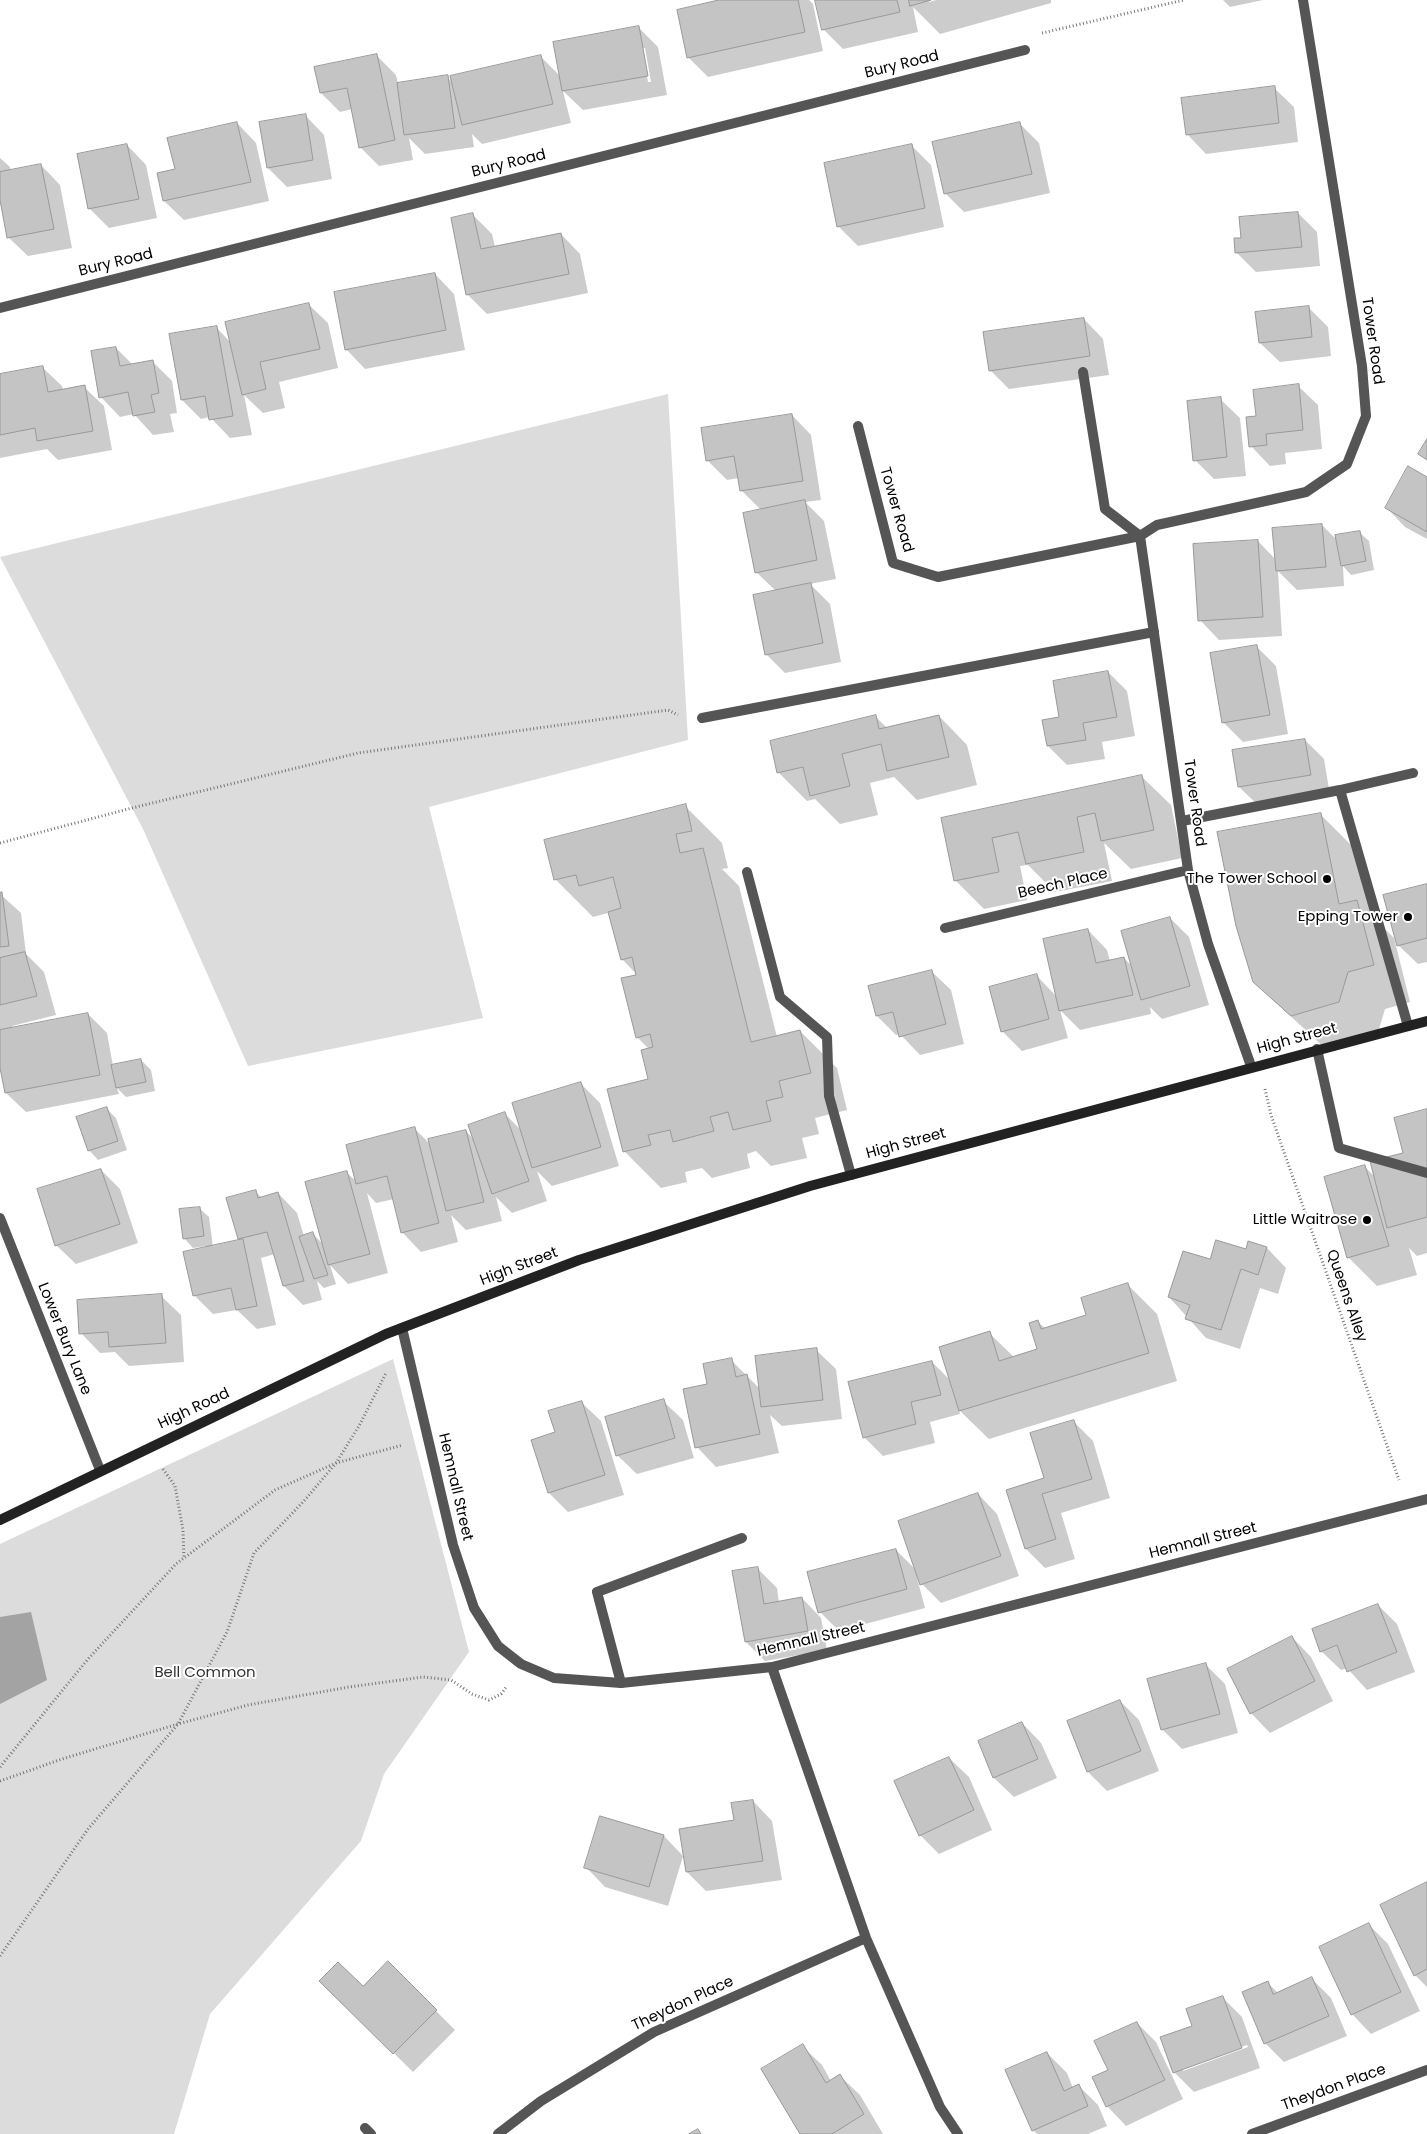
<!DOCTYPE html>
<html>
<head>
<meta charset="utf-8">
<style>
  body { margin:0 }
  canvas { display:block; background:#fff }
</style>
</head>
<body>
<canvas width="1427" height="2134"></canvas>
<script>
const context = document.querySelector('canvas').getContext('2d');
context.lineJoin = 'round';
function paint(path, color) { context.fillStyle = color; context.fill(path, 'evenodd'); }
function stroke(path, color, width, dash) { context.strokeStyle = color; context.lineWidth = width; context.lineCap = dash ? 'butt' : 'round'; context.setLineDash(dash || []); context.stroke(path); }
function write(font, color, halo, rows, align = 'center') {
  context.font = font + ' Poppins,sans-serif'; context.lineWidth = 4; context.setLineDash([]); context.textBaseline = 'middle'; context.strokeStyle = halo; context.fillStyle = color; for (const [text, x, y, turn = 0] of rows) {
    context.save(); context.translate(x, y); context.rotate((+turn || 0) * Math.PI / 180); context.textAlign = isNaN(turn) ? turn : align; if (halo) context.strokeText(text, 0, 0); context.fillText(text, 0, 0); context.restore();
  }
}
paint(new Path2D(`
  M668 394 688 740 429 807 483 1018 248 1066 143 829 0 557Z
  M393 1359 469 1652 384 1774 361 1841 210 2014 174 2134H0V1544Z`), '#dcdcdc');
paint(new Path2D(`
  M31 1612 47 1680 0 1704V1617Z`), '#a3a3a3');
paint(new Path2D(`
  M725 0H809L813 4 823 51 708 77 689 58 678 10Z
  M817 0H929V2L936 0H1051V3L940 34 913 7 918 32 843 49 823 29Z
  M1223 0H1263L1230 7Z
  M639 28 658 47 667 95 583 110 563 91 571 123 482 144 472 134 474 147 425 154 409 138 413 160 379 166 360 147 352 109 340 112 321 93 377 56 396 75 398 84 447 77 452 82 540 56 561 77ZM642 48H645L651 82H648Z
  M1274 88 1294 107 1298 142 1206 154 1187 134Z
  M305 115 324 135 332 179 287 187 268 168Z
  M237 123 256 143 269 201 184 220 164 201 158 174 176 170Z
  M1020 124 1039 143 1050 193 964 212 945 193Z
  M127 145 146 165 157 218 109 228 89 208Z
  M912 146 931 165 944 227 858 246 838 226Z
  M0 158 10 167V171L41 165 60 185 72 248 28 256 8 237 2 201 0 202Z
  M1298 213 1317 232 1320 266 1256 272 1236 252 1243 239Z
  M473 215 492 234 495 247 561 234 580 254 588 293 487 314 467 294Z
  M435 274 454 294 465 350 365 369 346 349Z
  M308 304 328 323 338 368 279 382 285 408 263 413 244 395 252 435 230 438 210 417 201 419 182 400 216 327 231 343Z
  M1308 307 1328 327 1331 356 1280 362 1260 343Z
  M1084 319 1103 339 1109 375 1009 389 990 370Z
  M116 348 133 365 152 361 172 381 177 413 170 414 174 432 153 435 134 414 120 417 101 397Z
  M42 367 62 386 63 391 84 387 104 406 112 450 58 460 47 449 0 458V375Z
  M1298 386 1318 405 1322 449 1285 453 1286 464 1270 466 1251 446Z
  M1220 399 1240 418 1246 476 1214 479 1195 460Z
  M792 415 811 435 821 500 805 502 824 521 836 579 810 584 830 604 841 662 785 673 766 654 776 591 756 572 762 511 741 490 739 478 727 480 707 460Z
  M1427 478V539L1405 527 1386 507Z
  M1322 525 1337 540 1359 532 1369 541 1374 570 1351 575 1343 566 1344 586 1297 590 1278 571 1282 636 1219 640 1200 620 1258 541 1276 560Z
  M1256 646 1276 666 1288 734 1243 742 1224 723 1212 654Z
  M1108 672 1127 691 1135 736 1102 742 1105 759 1067 765 1048 746 1061 718Z
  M875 716 887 728 939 716 967 745 977 785 917 800 894 777 870 783 878 815 840 824 815 799 807 801 778 772Z
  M1305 740 1324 759 1330 795 1259 806 1239 787Z
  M1142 777 1171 805 1182 858 1131 869 1104 843 1112 881 1055 892 1028 865 1020 866 1027 900 984 909 956 881 943 819Z
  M685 806 722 843 728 868 722 869 739 886 777 1037 800 1031 837 1068 847 1110 815 1118 819 1134 802 1138 807 1158 771 1166 756 1151 747 1154 750 1168 712 1178 702 1168 685 1172 687 1182 661 1188 624 1151 650 1079 649 1049 637 1037 638 976 622 959 611 916 608 913 593 917 556 880Z
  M1321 815 1358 852 1371 915 1394 938 1410 1002 1385 1009 1376 1039 1329 1052 1254 982Z
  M1427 885V962L1418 964 1398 945Z
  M0 894 21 913 26 954 44 972 56 1015 12 1026 13 1028 88 1014 107 1033 113 1066 141 1060 151 1070 155 1091 126 1097 117 1088 119 1094 26 1112 6 1093 0 1061Z
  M1170 918 1189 937 1209 1005 1162 1019 1150 1007 1151 1014 1080 1030 1060 1010 1068 1038 1022 1051 1002 1031 1037 976 1057 997 1088 930 1107 950 1110 961 1124 958 1133 967Z
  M931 971 951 990 964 1044 920 1055 900 1034 896 1035 877 1016Z
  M581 1084 600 1103 619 1166 552 1186 537 1171 547 1201 512 1213 496 1197 502 1221 466 1230 451 1215 458 1242 421 1252 402 1232 394 1199 376 1203 367 1193 388 1273 348 1284 330 1265 336 1284 324 1288 317 1281 322 1300 303 1305 284 1286 275 1254 261 1258 276 1325 257 1329 237 1310 213 1314 194 1295 206 1246 193 1248 184 1238 199 1208 209 1217 213 1247 240 1241 228 1198 255 1191 262 1198 278 1193 297 1213 304 1236 313 1234 324 1245 347 1173 357 1182 415 1129 431 1145 466 1131 474 1140 504 1113 522 1131Z
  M106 1108 116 1118 127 1150 98 1160 89 1150Z
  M1427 1111V1253L1417 1256 1409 1248 1417 1275 1377 1286 1348 1257 1365 1167 1375 1177 1405 1154Z
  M101 1170 120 1189 138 1243 76 1264 56 1245Z
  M1249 1243 1267 1248 1286 1268 1278 1294 1260 1288 1240 1349 1206 1338 1169 1297 1211 1261 1246 1251Z
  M1128 1285 1157 1314 1177 1381 989 1439 959 1410 960 1414 930 1422 935 1443 883 1456 864 1437 932 1362 951 1381 989 1333 1014 1357 1038 1350 1037 1321 1046 1329 1087 1316Z
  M161 1296 181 1315 184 1362 129 1366 115 1352 100 1353 81 1333Z
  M816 1350 836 1369 842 1419 782 1426 770 1415 779 1453 716 1467 697 1447 709 1385 731 1360 760 1389Z
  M663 1401 683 1420 694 1458 637 1474 617 1455Z
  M581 1402 601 1421 624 1495 568 1512 549 1493 556 1433Z
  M1073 1421 1093 1441 1110 1498 1061 1513 1075 1559 1045 1568 1026 1549 1046 1479Z
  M978 1494 997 1514 1019 1576 941 1603 922 1584 919 1577 917 1578 925 1608 839 1631 820 1612 896 1550 917 1571Z
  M757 1568 777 1588 779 1603 802 1598 821 1618 827 1650 765 1661 746 1642Z
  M1378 1605 1397 1624 1415 1672 1367 1690 1347 1668 1341 1670 1321 1651Z
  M1292 1637 1311 1657 1333 1701 1270 1733 1251 1713Z
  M1206 1665 1225 1684 1238 1733 1182 1749 1162 1729Z
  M1120 1701 1139 1720 1159 1771 1107 1791 1088 1772 1068 1722Z
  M1022 1723 1041 1743 1057 1778 1014 1797 994 1778 979 1742Z
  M949 1758 969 1777 992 1830 939 1854 920 1835Z
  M753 1801 772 1821 782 1880 706 1891 687 1872Z
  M601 1817 664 1836 683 1856 668 1906 605 1887 586 1867Z
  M1427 1883V1987L1415 1975Z
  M1369 1925 1388 1944 1420 2011 1371 2034 1352 2014Z
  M388 1963 455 2030 413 2072 321 1981 363 1988Z
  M1312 1979 1331 1998 1347 2036 1284 2062 1265 2043 1268 1983 1278 1993Z
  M1222 1997 1242 2017 1260 2068 1194 2092 1174 2072 1193 2026ZM1247 2045 1248 2047 1183 2071V2068Z
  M1137 2023 1156 2042 1183 2099 1126 2126 1107 2106 1109 2071Z
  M802 2046 822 2065 831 2081 840 2076 860 2095 883 2134H802Z
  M1047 2053 1067 2073 1073 2088 1079 2086 1098 2105 1107 2126 1088 2134H1037L1033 2130Z`), '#0003');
const building = new Path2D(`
  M719 0H798L805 32 687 58 677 10Z
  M815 0H897L900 12 822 30Z
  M909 0H931L910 6Z
  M639 26 648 76 562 91 553 42Z
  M377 54 395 140 359 148 347 88 320 93 314 67Z
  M541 55 553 104 462 125 450 76Z
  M448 75 455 128 404 135 397 83Z
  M1275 86 1279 123 1186 135 1181 98Z
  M306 114 313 160 267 168 259 122Z
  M237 122 251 182 163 201 157 173 175 169 167 138Z
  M1020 122 1032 174 944 194 932 142Z
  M127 144 139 199 88 209 77 154Z
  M912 144 925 208 837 227 824 163Z
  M41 164 54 229 7 238 0 200V172Z
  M1298 212 1302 247 1235 253 1234 238H1241L1239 217Z
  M473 213 481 249 561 233 569 274 466 295 451 218Z
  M435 273 446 330 345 350 334 292Z
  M309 303 320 349 260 362 266 389 242 395 225 322Z
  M1309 306 1312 337 1259 343 1255 312Z
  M1084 318 1090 356 989 371 983 332Z
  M217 326 233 416 209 420 205 396 181 400 169 334Z
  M116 347 120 366 153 360 159 393 151 395 155 412 133 416 128 392 99 398 91 351Z
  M43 366 48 392 85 385 93 431 37 441 35 428 0 435V374Z
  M1299 384 1303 430 1266 434 1267 445 1249 447 1246 417 1256 416 1253 390Z
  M1221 397 1227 457 1193 461 1187 401Z
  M792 414 803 481 740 491 734 456 706 461 701 428Z
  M1427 439V460L1418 454Z
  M1408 466 1427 477V532L1385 508Z
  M805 500 817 560 755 573 743 513Z
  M1322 524 1326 567 1276 571 1272 528Z
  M1360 531 1366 561 1341 566 1335 535Z
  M1258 540 1263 617 1198 621 1193 544Z
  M811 583 823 643 765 655 753 595Z
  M1257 645 1270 715 1222 723 1210 653Z
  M1108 671 1117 717 1083 723 1086 740 1047 746 1042 720 1059 717 1053 681Z
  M876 715 879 729 939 715 949 757 887 771 881 744 842 754 850 786 810 796 803 767 777 773 770 741Z
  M1305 739 1311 775 1238 787 1232 750Z
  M1142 775 1154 830 1101 841 1095 813 1077 817 1084 852 1026 864 1018 832 992 838 999 872 954 881 941 818Z
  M686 804 692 831 676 834 680 853 703 848 751 1042 800 1030 811 1073 779 1081 783 1097 766 1101 771 1121 733 1130 728 1112 710 1117 714 1131 673 1142 670 1130 648 1135 651 1145 623 1152 607 1089 648 1079 641 1050 653 1047 650 1034 636 1038 621 978 636 975 632 957 621 960 608 912 621 908 613 877 579 886 576 875 554 880 544 840Z
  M1321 813 1339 904 1357 900 1374 965 1348 972 1339 1002 1291 1016 1253 982 1236 926 1217 832Z
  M1427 884V938L1397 946 1383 895Z
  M2 892 9 946 0 947V893Z
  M1170 917 1190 986 1141 1000 1121 931Z
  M1088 929 1096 963 1124 957 1133 995 1059 1011 1043 939Z
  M25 952 37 996 0 1005V958Z
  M932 970 946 1024 899 1037 893 1012 876 1016 868 986Z
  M1037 974 1049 1019 1001 1032 989 987Z
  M88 1013 100 1075 5 1093 0 1068V1030Z
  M141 1059 146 1082 116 1088 111 1065Z
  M581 1082 601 1147 532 1168 512 1103Z
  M107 1107 118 1141 88 1151 76 1117Z
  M1427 1109V1217L1387 1228 1370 1161 1403 1153 1394 1118Z
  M505 1112 529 1181 492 1194 468 1125Z
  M415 1127 439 1223 401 1233 387 1176 356 1184 346 1145Z
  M466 1130 484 1202 446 1211 428 1139Z
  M1365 1165 1389 1246 1347 1258 1324 1177Z
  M101 1169 120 1224 55 1246 37 1189Z
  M347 1171 370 1254 328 1265 305 1182Z
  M256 1190 258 1198 278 1192 304 1281 283 1286 267 1232 238 1239 226 1198Z
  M200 1207 204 1236 183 1239 179 1209Z
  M313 1232 328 1275 314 1279 299 1237Z
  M243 1239 257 1306 236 1310 231 1288 193 1296 183 1252Z
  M1216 1240 1246 1249 1248 1241 1267 1247 1258 1275 1241 1269 1221 1330 1185 1319 1190 1305 1168 1297 1183 1251 1210 1259Z
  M1128 1283 1149 1353 959 1411 939 1347 990 1331 999 1361 1037 1349 1029 1323 1038 1320 1041 1329 1086 1315 1081 1298Z
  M162 1294 166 1343 109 1347 108 1332 79 1334 77 1300Z
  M817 1348 823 1400 761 1407 755 1356Z
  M732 1358 736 1377 747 1374 760 1434 695 1448 683 1389 707 1384 703 1364Z
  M932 1361 941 1395 911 1402 916 1424 863 1438 848 1382Z
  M664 1399 675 1438 616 1456 605 1417Z
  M582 1401 605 1475 548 1493 531 1440 555 1432 548 1411Z
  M1074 1420 1092 1479 1042 1494 1056 1539 1025 1549 1006 1490 1044 1478 1030 1433Z
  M978 1493 1001 1556 920 1585 898 1521Z
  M896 1549 907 1589 818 1613 807 1572Z
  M758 1567 764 1604 802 1597 808 1631 745 1642 732 1571Z
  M1378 1604 1397 1652 1347 1672 1337 1645 1320 1652 1312 1629Z
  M1292 1636 1315 1681 1250 1714 1227 1669Z
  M1206 1663 1220 1714 1161 1730 1147 1679Z
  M1120 1700 1141 1751 1087 1772 1067 1721Z
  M1022 1722 1038 1759 993 1778 978 1741Z
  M949 1757 974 1810 919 1836 894 1781Z
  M753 1800 763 1861 686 1872 679 1829 734 1820 731 1803Z
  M600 1816 664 1835 649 1887 584 1868Z
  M1427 1882V1969L1414 1976 1380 1905Z
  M1369 1923 1401 1992 1351 2015 1319 1947Z
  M388 1961 437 2010 393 2054 319 1981 338 1962 363 1986Z
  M1312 1977 1329 2016 1264 2044 1242 1992 1268 1981 1273 1994Z
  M1223 1996 1242 2048 1173 2073 1160 2037 1192 2026 1186 2009Z
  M1137 2022 1165 2080 1106 2107 1092 2077 1108 2070 1094 2041Z
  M803 2044 826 2083 840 2074 864 2114 832 2134H800L761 2069Z
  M1047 2052 1064 2091 1079 2084 1088 2106 1032 2131 1005 2070Z
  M698 2129 701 2134H689Z`);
paint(building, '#c4c4c4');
stroke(building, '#999', 1);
stroke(new Path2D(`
  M1042 33 1184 0
  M0 843 132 808 358 753 668 710 678 715
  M1265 1089 1271 1115 1399 1480
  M163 1469 175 1486 183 1530 184 1559
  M0 1767 88 1659 176 1564 275 1490 336 1463 359 1426 386 1373
  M0 1781 62 1759 178 1724 248 1705 349 1687 423 1677 451 1680 472 1694 489 1700 501 1694 507 1686
  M0 1956 88 1829 178 1724 227 1632 254 1553 304 1501 336 1463 403 1445`), '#777', 3, [1, 2.5]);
stroke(new Path2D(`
  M1083 372 1105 509 1140 536
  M702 718 1154 632
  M1340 790 1413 773
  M1182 821 1340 790 1408 1026
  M747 872 780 997 827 1037 829 1096 851 1175
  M1317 1049 1339 1148 1427 1173
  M621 1683 597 1592 742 1538`), '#555', 10);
stroke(new Path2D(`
  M0 308 1025 50
  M858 426 893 563 938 577 1140 536
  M945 928 1188 870
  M1251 1066 1208 944 1188 870 1140 536 1157 525 1306 492 1347 464 1366 416 1362 366 1303 0
  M0 1218 100 1470
  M402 1328 453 1545 474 1608 498 1646 521 1664 554 1678 621 1683 772 1667 1427 1499
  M772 1667 866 1938 940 2107 958 2134
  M365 2128 371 2134
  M498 2134 541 2101 654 2032 866 1938
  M1252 2134 1427 2070`), '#555', 10);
stroke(new Path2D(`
  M0 1520 386 1334 579 1260 810 1186 1427 1021`), '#222', 10);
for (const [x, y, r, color] of [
  [1327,879,5,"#000"],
  [1408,917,5,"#000"],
  [1367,1220,5,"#000"]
]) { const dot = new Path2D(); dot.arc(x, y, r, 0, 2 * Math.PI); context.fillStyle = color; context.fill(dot); stroke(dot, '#fff', 2); }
write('15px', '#000', '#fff', [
  ["Bury Road",902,65,-14],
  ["Bury Road",509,164,-14],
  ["Bury Road",116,263,-14],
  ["Tower Road",1372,341,82],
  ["Tower Road",896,510,74],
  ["Tower Road",1194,803,82],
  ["Beech Place",1063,884,-13],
  ["High Street",1297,1039,-15],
  ["High Street",906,1144,-15],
  ["High Street",519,1267,-21],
  ["Queens Alley",1346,1296,71],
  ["Lower Bury Lane",64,1339,68],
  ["High Road",194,1409,-25],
  ["Hemnall Street",455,1487,77],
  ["Hemnall Street",1203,1541,-14],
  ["Hemnall Street",811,1640,-13],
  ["Theydon Place",683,2004,-25],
  ["Theydon Place",1334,2088,-20]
]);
write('15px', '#000', '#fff', [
  ["The Tower School",1317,879],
  ["Epping Tower",1398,917],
  ["Little Waitrose",1357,1220]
], 'right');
write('15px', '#333', '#fff', [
  ["Bell Common",205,1673]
]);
</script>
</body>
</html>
